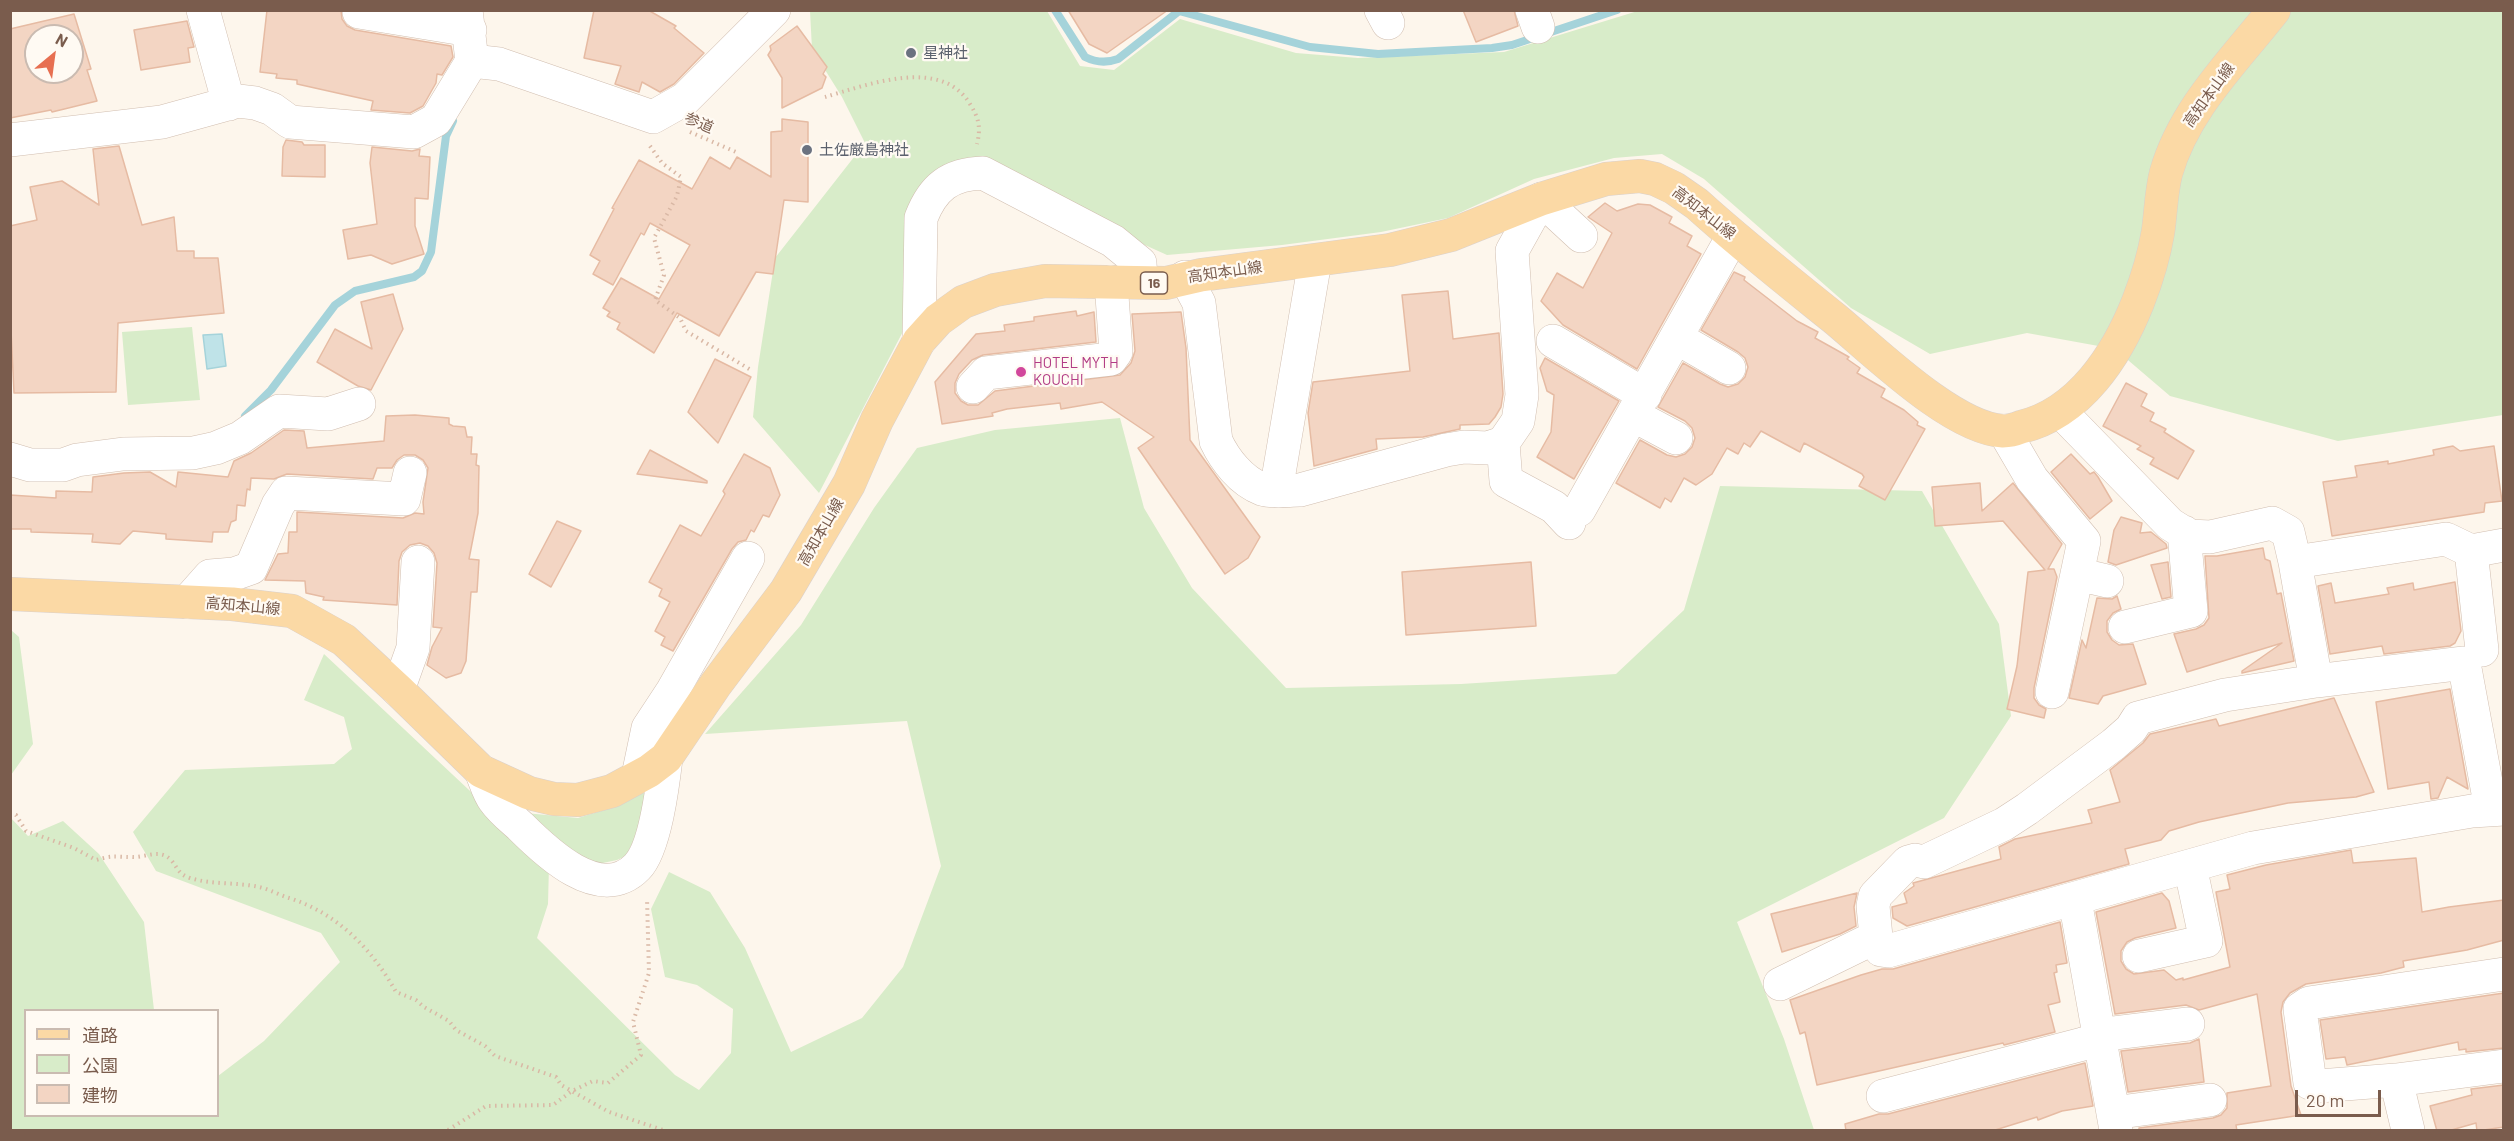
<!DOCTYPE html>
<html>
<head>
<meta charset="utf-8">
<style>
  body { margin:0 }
  #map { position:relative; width:2514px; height:1141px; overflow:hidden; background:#fdf6ec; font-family:Barlow,"Noto Sans JP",sans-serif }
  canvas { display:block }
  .frame { position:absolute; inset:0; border:12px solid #7a5c4d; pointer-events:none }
  .legend { position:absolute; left:24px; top:1009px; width:195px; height:108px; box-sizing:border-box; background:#fffaf3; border:2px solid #cabbb1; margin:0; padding:8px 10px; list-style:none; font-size:18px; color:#7a5c4d }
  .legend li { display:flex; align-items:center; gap:12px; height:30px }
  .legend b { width:30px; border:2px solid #cabbb1 }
  .north { position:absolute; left:24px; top:24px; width:60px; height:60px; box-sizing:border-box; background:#fffaf3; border:2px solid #cabbb1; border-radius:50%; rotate:29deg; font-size:16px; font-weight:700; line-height:24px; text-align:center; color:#7a5c4d }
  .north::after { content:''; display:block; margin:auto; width:21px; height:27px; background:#e76f51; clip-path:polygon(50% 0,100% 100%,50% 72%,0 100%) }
  .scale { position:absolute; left:2295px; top:1090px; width:86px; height:27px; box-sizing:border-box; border:3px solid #7a5c4d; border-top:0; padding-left:8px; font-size:18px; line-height:21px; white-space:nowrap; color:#7a5c4d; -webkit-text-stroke:4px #fffaf3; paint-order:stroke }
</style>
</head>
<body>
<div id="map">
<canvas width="2514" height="1141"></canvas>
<div class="frame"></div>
<ul class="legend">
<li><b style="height:8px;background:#fbd9a5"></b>道路</li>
<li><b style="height:16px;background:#d8ecc9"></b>公園</li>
<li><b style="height:16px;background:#f3d5c3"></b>建物</li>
</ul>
<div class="north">N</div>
<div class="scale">20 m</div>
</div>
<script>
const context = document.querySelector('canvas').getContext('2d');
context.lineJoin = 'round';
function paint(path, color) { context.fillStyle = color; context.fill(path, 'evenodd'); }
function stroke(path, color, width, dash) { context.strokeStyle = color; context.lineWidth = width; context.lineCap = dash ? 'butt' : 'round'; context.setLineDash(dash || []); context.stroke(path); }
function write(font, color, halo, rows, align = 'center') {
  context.font = font + ' Barlow,"Noto Sans JP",sans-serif'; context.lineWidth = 4.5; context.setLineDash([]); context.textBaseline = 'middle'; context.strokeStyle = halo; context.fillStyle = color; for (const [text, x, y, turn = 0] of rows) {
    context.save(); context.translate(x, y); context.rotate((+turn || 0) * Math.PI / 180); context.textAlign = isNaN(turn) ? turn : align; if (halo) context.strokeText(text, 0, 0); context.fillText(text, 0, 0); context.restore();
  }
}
paint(new Path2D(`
  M1641 10 2503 11V415L2338 441 2170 396 2115 349 2027 333 1930 354 1851 308 1704 179 1662 154 1614 158 1534 179 1448 218 1381 232 1282 245 1167 255 1125 236 944 170 911 316 819 493 753 417 758 367 775 258 865 143 842 97 812 49 810 11H1047L1080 66 1114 70 1180 19 1296 53 1358 58 1504 52Z
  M192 327 200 400 128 405 122 332Z
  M1120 418 1144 508 1192 588 1286 688 1461 684 1616 674 1684 610 1720 486 1922 491 1999 624 2011 716 1944 818 1737 922 1784 1039 1814 1130H11L10 817 28 836 63 821 99 854 144 922 154 1010H26V1116H218V1076L264 1041 340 962 321 933 156 871 133 832 185 770 334 764 352 749 344 717 304 700 324 654 549 865 548 904 537 938 675 1075 699 1090 731 1053 733 1009 697 985 665 977 651 909 669 872 710 892 745 948 791 1052 862 1018 903 967 941 866 907 721 705 734 801 625 874 508 917 448 995 430Z
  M11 630 19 637 33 744 11 775Z
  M653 785 650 808 626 856 617 860 598 864 570 853 525 813 578 818 617 806Z`), '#d8ecc9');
const water = new Path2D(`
  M222 334 226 366 207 369 203 335Z`);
paint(water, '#bfe3e8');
stroke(water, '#a5d3da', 1.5);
stroke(new Path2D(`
  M1055 10 1085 57C1095 62 1107 63 1118 59L1179 11 1310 47 1378 54 1492 48 1512 45 1617 10
  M245 416 271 390 335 305 355 291 414 277 422 271 431 252 446 136 453 121`), '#a5d3da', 8);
const building = new Path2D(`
  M267 10H341L342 19 347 26 355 30 451 46 453 57 442 75 437 74 436 83 423 106 410 113 371 110 373 101 297 84V80L276 78 277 74 260 72Z
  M594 10H648L676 26 674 28 704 53 674 84 660 92 642 82 639 92 615 84 621 66 584 58Z
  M1068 10H1168L1107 53 1089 44Z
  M1463 10H1514L1518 26 1476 42Z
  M74 14 91 69 87 70 97 101 52 112 51 110 10 118V29ZM36 36H72V72H36Z
  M187 21 194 47 188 48 190 62 141 70 134 30Z
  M797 26 827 67 823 74 826 77 822 88 782 108V78L768 55 771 50 770 46Z
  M782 119 808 122V202L784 200 773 274 756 272 719 336 677 313 654 353 617 329 620 323 607 316 610 312 603 308 621 278 659 299 690 245 650 223 644 235 641 233 613 285 593 274 600 261 590 255 614 209 612 208 639 160 692 189 710 157 730 169 737 157 771 177V132L782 131Z
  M286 140 302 142 304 145H325V177L282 176 283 147Z
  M119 146 142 225 174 217 177 251H194V258H218L224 313 118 323 116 392 14 393 10 309V226L37 220 30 187 62 181 99 205 93 149Z
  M372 147 412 151 420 149 419 156 430 157 428 199 415 198V226L424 254 392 264 371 255 348 259 343 230 377 224 370 163Z
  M1605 203 1617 211 1638 204 1650 205 1672 217 1669 223 1692 236 1687 246 1701 254 1637 369 1563 325 1541 301 1557 273 1583 288 1612 233 1588 217Z
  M1734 272 1745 277 1744 280 1797 321 1818 332 1815 338 1849 357 1847 359 1860 368 1857 373 1885 389 1881 397 1904 410 1918 422 1917 425 1925 429 1885 500 1859 486 1864 477 1862 474 1804 443 1800 452 1761 431 1750 447 1744 443 1738 454 1727 448 1712 474 1696 485 1684 478 1671 502 1665 498 1660 508 1616 483 1640 440 1667 455 1676 457 1685 454 1692 447 1695 438 1692 428 1685 421 1658 407 1683 363 1720 384 1728 387 1738 384 1745 377 1748 367 1745 358 1738 352 1701 330Z
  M1448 291 1453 339 1499 333 1503 394 1501 407 1495 417 1489 424 1460 425V429L1423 437 1376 439 1377 449 1314 466 1308 413 1313 382 1410 371 1402 295Z
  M393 294 403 329 371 390 358 386 317 362 335 329 372 349 361 302Z
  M1076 311 1077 316 1094 312 1096 342 983 355 972 360 959 374 955 383V393L961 401 968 405H978L995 391 1120 375 1131 363 1135 351 1132 314 1181 312 1186 348 1190 440 1260 537 1248 558 1225 574 1138 448 1154 437 1102 402 1061 409 1060 403 1007 409 992 413 993 416 942 424 935 382 976 334 1005 331 1004 325 1034 321V317Z
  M1545 358 1619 401 1574 479 1537 457 1551 432 1554 395 1547 391 1540 368Z
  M715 359 751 377 718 443 688 412Z
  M2126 383 2147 394 2141 406 2154 413 2150 421 2166 429 2164 432 2194 451 2178 479 2150 464 2154 458 2137 449 2141 446 2103 426Z
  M415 415 449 418V424L453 426 465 427 467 437H472L471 454H477L476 465 479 466 478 513 469 559 479 560 477 592H471L466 661 461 673 446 678 427 665 432 647 442 628 433 627 437 563 434 553 428 546 420 543 410 545 402 552 399 561 397 605 323 600 324 597 306 593 305 581 265 580 278 554 288 553 289 532H297V512L403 518 415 513 424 514 423 502 428 468 423 460 415 455H404L397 460 392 468H377L373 479 287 474 274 479 251 478 250 490 247 489 245 506 237 505 236 520 231 522 228 532H213L212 542 166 539V534L133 531 120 544 92 542 93 534 31 532V529H10V495L56 498V491L92 492 93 477 124 473 150 472 176 487 178 472 228 477 234 461 251 453 284 430 304 431 307 448 384 441 386 416Z
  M2453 446 2460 451 2494 446 2502 501 2485 503 2484 512 2332 536 2323 482 2357 477 2355 466 2388 461V464L2434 455 2433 450Z
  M650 450 707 481V483L637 474Z
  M744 454 770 468 780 495 769 517 763 515 754 532 751 530 746 540 738 542 732 549 673 651 661 645 665 637 655 631 670 602 659 596 662 589 649 582 680 525 701 536 725 494 723 491Z
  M2071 454 2090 474 2094 472 2098 477 2112 501 2090 519 2051 472Z
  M1980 483 1982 511 2013 483 2062 544 2048 569H2054L2057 577 2034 688V698L2039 705 2046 709 2044 718 2007 709 2017 666 2028 572 2045 570 2003 521 1935 526 1932 487Z
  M2121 517 2142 523 2140 533 2151 532 2166 544 2167 548 2116 565 2108 562 2114 530Z
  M557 521 581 531 551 587 529 574Z
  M2263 548 2265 559 2270 561 2277 594 2281 593 2294 661 2242 673V671L2282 643 2187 672 2174 634 2196 629 2204 625 2209 618 2205 556H2217Z
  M1531 562 1536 626 1406 635 1402 572Z
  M2168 562 2171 597 2162 599 2151 565Z
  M2455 582 2461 631 2455 643 2450 646 2384 654 2382 646 2330 654 2318 586 2331 583 2335 603 2389 594 2387 588 2413 583 2414 590Z
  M2117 596 2121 609 2113 613 2107 621V632L2112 640 2119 645 2133 644 2146 684 2103 696 2098 704 2069 698 2082 640 2086 648 2097 598 2112 599Z
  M2450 689 2468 789 2447 777 2438 798 2431 799 2429 782 2388 789 2376 702Z
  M2334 698 2374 792 2356 797 2288 803 2199 822 2169 831 2161 840 2125 849 2129 864 1907 926 1893 918 1892 907 1907 903 1904 893 1914 886 1913 883 2001 859 1999 847 2015 839 2092 823 2088 810 2120 802 2110 770 2143 743 2150 734 2216 719 2219 726Z
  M2351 850 2353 863 2416 858 2422 912 2449 907 2504 900V940L2467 950 2403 961 2404 967 2381 973 2306 984 2290 993 2283 1002 2281 1012 2291 1086 2301 1115 2236 1125 2237 1131H2139V1128L2213 1118 2221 1115 2227 1108V1093L2271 1086 2257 994 2199 1010 2186 1005 2115 1014 2096 912 2162 893 2169 901 2176 928 2135 938 2127 942 2121 951V961L2126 969 2134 974 2164 970 2176 980 2183 978V980L2230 967 2216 892 2230 889 2227 875 2266 865Z
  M1857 893 1854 907 1856 926 1840 934 1782 952 1771 914Z
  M2060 922 2067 963 2056 965 2057 972 2054 973 2060 1002 2048 1005 2055 1032 2004 1045 2003 1043 1817 1085 1805 1032 1800 1034 1790 1000 1861 975 1882 969H1893Z
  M2504 993V1048L2466 1052V1049L2459 1050 2458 1042 2347 1065 2345 1057 2326 1059 2320 1020Z
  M2199 1039 2204 1082 2128 1092 2121 1051 2190 1043Z
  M2085 1063 2093 1106 2062 1111 2038 1120 2037 1117 1992 1131H1846L1845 1124 1879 1114H1888Z
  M2504 1085V1127L2477 1131 2476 1123 2448 1131H2437L2430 1106 2472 1095 2471 1089Z`);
paint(building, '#f3d5c3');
stroke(building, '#e6bba3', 1.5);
const minor = new Path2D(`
  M203 10 229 104
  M1381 10 1388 23
  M1532 10 1538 27
  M359 12 470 30
  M472 61 499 64 653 117 685 99 774 10
  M10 140 162 122 238 101 255 103 272 109 290 122 414 132 436 120 472 61 466 10
  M1185 277 1199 303 1216 441C1225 460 1241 481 1262 489 1274 493 1288 490 1300 490L1446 450 1464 447 1488 448 1503 443 1518 421 1522 395 1512 251 1541 199 1581 236
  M1677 338 1729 368
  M919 341 921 218C933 187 950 174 983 173L1113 241 1140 263 1141 282
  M1553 341 1645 395
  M973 387 986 373 1111 359 1116 352 1111 282
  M2060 411 2170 524 2189 536 2210 537 2272 523 2288 532 2295 562 2316 681 2225 695 2138 718 2131 729 2114 744 2027 809 2004 824 1924 862 1915 860 1908 862 1875 896 1873 906 1876 937 1881 950 1888 951 2253 848 2472 811 2504 809
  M1633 415 1676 438
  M2004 431 2032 479 2084 541 2052 692
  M1503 443 1506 481 1554 507 1569 523
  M10 459 30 465H63L77 460 123 454 193 453 216 448 240 438 279 411 328 414 359 404
  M1276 491 1315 261
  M1579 510 1733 236
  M2295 562 2446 539 2471 551
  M2077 574 2107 581
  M187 602 210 576 234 574 251 568 278 505 286 493 404 499 410 473
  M2125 627 2191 611 2184 532
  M2482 650 2471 551 2504 545
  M2316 681 2464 663 2491 809
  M398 690 413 648 418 562
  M481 771C485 780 488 792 494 800 501 810 511 818 520 826 545 851 600 905 637 867 655 849 663 784 666 758
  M638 776 648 728 673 690 748 558
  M2075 900 2116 1130
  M2139 956 2206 941 2190 866
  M1780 984 1876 937
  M2396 1080 2504 1066
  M1883 1096 2083 1044 2114 1033 2188 1024
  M2113 1113 2210 1100
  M2408 1130 2396 1080 2319 1086 2310 1083 2300 1009 2309 1003 2504 974`);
const major = new Path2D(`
  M10 594 232 604 292 611 344 640 398 690 481 771 529 793 554 799 578 800 612 791 649 771 666 758 716 684 786 591 849 484 877 420 919 341 938 320 963 302 995 290 1045 281 1166 283 1201 275 1390 250 1451 235 1541 199 1606 179 1640 176 1655 179 1674 188 1697 204C1741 244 1788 281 1834 318 1874 351 1952 428 2003 431 2009 431 2016 429 2021 427 2080 413 2117 355 2138 302 2147 279 2154 256 2158 232 2161 212 2161 192 2166 173 2184 109 2234 61 2274 10`);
stroke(minor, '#d1beb0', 34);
stroke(major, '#dad1cd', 34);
stroke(new Path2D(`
  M825 97C867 85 941 56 970 104 979 118 981 128 977 144
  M690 132 736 152
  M650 146 662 163 681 177 677 196 654 238 664 275 655 300 680 318 686 331 751 370
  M10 813 16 815 26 831 74 848 96 860C113 855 114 857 132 857 144 858 160 848 171 860 178 868 178 874 190 878 212 885 237 882 259 887 269 889 279 895 289 898 337 913 372 949 396 992L416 1000 424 1007 449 1021 456 1030 485 1046 495 1056 556 1077 561 1085 609 1112 663 1130
  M448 1130 486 1106 553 1105 572 1091 593 1081 608 1083 641 1055 633 1022 649 973 647 898`), '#d9b8a5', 4, [1.5, 4.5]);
stroke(minor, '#fff', 33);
stroke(major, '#fbd9a5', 33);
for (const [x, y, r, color] of [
  [911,53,6,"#6b7280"],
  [807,150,6,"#6b7280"],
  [1021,372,6,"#d1479c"]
]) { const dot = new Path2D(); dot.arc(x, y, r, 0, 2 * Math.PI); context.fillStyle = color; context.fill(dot); stroke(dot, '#fffaf3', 2); }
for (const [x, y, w] of [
  [1154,283,27]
]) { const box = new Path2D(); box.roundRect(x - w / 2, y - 11, w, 22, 4.5); context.fillStyle = '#fffaf3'; context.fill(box); stroke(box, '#7a5c4d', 1.5); }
write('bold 14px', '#7a5c4d', null, [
  ["16",1154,283]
]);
write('15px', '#5b616d', '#fffaf3', [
  ["星神社",923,53],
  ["土佐厳島神社",819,150]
], 'left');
write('15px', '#7a5c4d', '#fffaf3', [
  ["高知本山線",2209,95,-54],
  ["参道",699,123,23],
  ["高知本山線",1704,213,38],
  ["高知本山線",1225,272,-8],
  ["高知本山線",821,532,-60],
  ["高知本山線",243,606,5]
]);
write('15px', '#b23c85', '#fffaf3', [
  ["HOTEL MYTH",1033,363],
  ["KOUCHI",1033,380]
], 'left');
</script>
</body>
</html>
